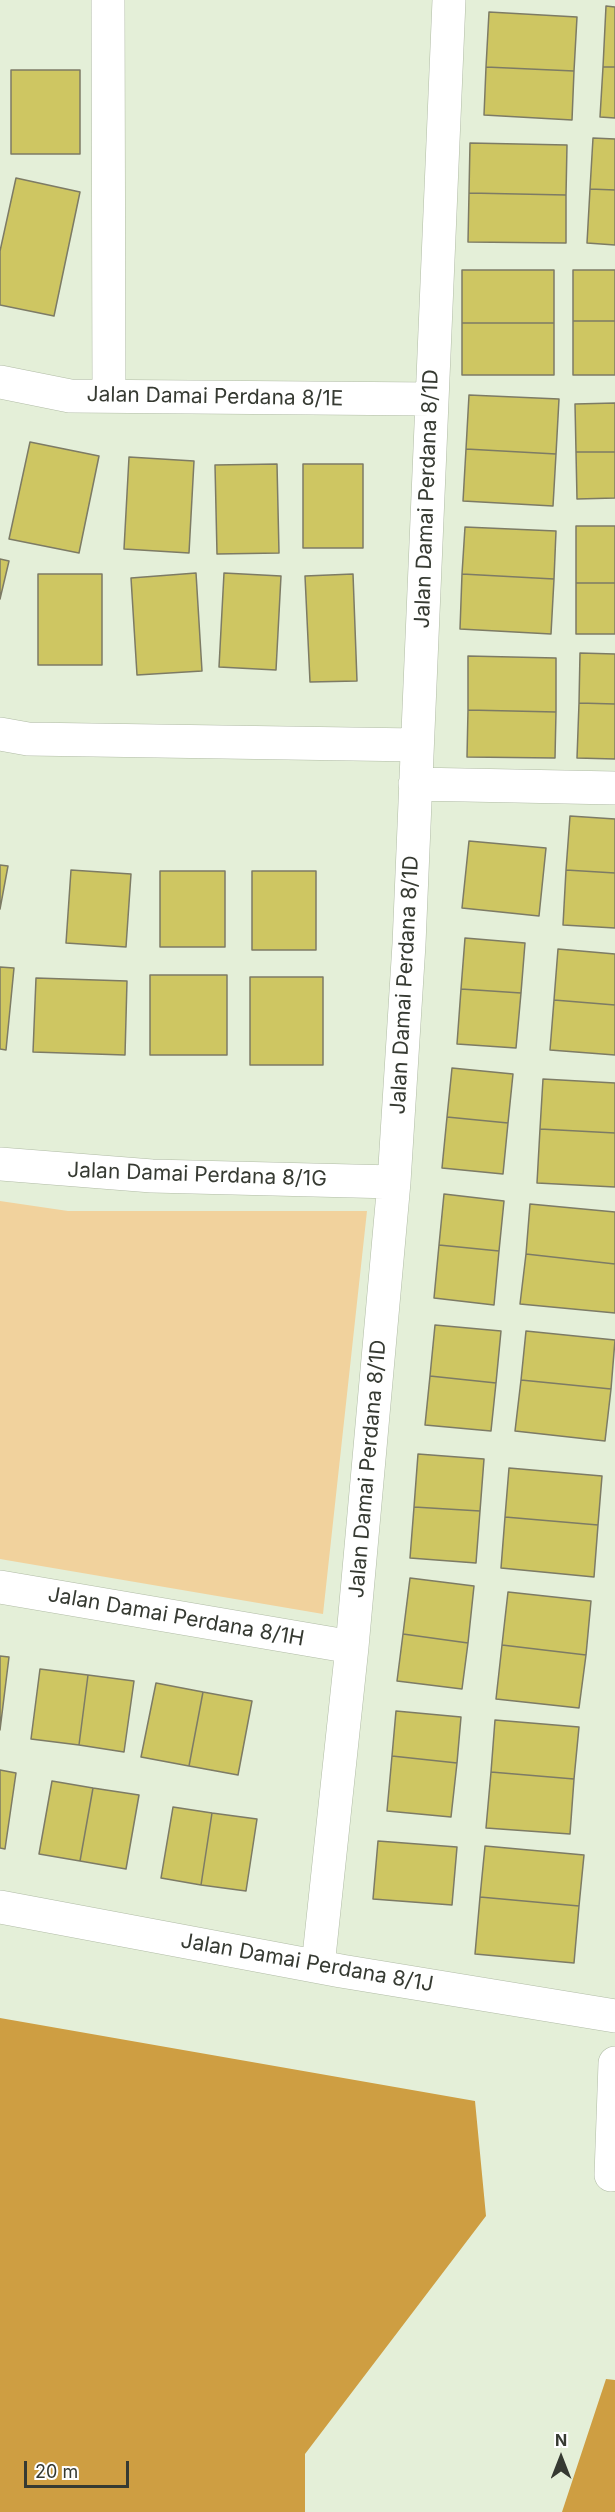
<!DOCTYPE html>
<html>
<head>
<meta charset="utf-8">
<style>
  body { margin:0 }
  #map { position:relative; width:615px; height:2512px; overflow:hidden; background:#e4efd8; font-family:Inter,sans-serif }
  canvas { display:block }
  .north { position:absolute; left:531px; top:2428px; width:60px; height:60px; -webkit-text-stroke:4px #fff; paint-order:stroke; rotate:0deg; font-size:16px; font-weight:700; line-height:24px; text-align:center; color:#363a32 }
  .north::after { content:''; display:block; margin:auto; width:21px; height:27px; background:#363a32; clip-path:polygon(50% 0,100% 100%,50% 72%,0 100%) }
  .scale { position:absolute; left:24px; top:2461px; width:105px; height:27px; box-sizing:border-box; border:3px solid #363a32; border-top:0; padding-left:8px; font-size:18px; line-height:21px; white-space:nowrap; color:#363a32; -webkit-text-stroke:4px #fff; paint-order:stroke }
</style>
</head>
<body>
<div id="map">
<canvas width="615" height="2512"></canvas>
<div class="north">N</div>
<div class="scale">20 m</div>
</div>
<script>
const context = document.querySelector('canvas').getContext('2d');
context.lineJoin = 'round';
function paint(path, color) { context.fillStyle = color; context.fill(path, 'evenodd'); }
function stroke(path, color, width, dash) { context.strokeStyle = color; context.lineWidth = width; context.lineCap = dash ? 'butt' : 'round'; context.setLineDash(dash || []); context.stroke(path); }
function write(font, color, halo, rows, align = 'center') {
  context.font = font + ' Inter,sans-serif'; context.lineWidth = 4.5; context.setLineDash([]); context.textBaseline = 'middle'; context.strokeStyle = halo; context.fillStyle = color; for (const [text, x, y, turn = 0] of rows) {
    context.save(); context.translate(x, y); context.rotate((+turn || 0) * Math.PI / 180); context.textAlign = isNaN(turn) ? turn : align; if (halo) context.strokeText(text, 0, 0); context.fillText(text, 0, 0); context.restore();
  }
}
paint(new Path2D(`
  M0 1201 68 1211H367L323 1614 0 1559Z`), '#f1d29d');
paint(new Path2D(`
  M0 2018 475 2101 486 2216 305 2454V2512H0Z
  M606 2379 615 2380V2512H562Z`), '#ce9e42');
const building = new Path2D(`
  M606 6 615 7V67H603Z
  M489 12 577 17 574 71 486 67Z
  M486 67 574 71 572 120 484 115Z
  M603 67H615V118L600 117Z
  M11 70H80V154H11Z
  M593 138 615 139V190L590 189Z
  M470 143 567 145 566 195 469 193Z
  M16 178 80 192 54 316 0 305V251Z
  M590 189 615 190V245L587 243Z
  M469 193 566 195V243L468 242Z
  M462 270H554V323H462Z
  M573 270H615V321H573Z
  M573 321H615V375H573Z
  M462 323H554V375H462Z
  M469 395 559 399 556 454 466 449Z
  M615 403V452H576L575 404Z
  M30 442 99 456 79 553 9 539Z
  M466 449 556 454 553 506 463 501Z
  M576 452H615V498L577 499Z
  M129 457 194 461 189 553 124 549Z
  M277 464 279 553 217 554 215 465Z
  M303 464H363V548H303Z
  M576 526H615V583H576Z
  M465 527 556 531 554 579 462 574Z
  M0 559 9 561 0 599Z
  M196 573 202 671 137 675 131 578Z
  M224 573 281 576 276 670 219 667Z
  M38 574H102V665H38Z
  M353 574 357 681 310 682 305 576Z
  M462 574 554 579 551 634 460 629Z
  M576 583H615V634H576Z
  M580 653 615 654V704L579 703Z
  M468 656 556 658V712L468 710Z
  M579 703 615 704V759L577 758Z
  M468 710 556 712 555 758 467 757Z
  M570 816 615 819V873L566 870Z
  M469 841 546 848 539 916 462 908Z
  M0 865 8 866 0 909Z
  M71 870 131 874 126 947 66 943Z
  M566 870 615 873V928L563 925Z
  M160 871H225V947H160Z
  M252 871H316V950H252Z
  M465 938 525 943 521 993 461 989Z
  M558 949 615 954V1005L554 1000Z
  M0 967 14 968 6 1050 0 1049Z
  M150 975H227V1055H150Z
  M250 977H323V1065H250Z
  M36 978 127 981 125 1055 33 1052Z
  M461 989 521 993 516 1048 457 1044Z
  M554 1000 615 1005V1055L550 1050Z
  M452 1068 513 1074 508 1123 447 1117Z
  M543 1079 615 1083V1133L540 1129Z
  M447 1117 508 1123 503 1174 442 1168Z
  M540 1129 615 1133V1187L537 1183Z
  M444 1194 504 1201 499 1251 439 1245Z
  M530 1204 615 1212V1264L526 1254Z
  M439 1245 499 1251 494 1305 434 1298Z
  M526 1254 615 1264V1313L520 1304Z
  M435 1325 501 1331 496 1383 430 1376Z
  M526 1331 615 1340 611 1389 521 1380Z
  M430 1376 496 1383 491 1431 425 1425Z
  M521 1380 611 1389 605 1441 515 1431Z
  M418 1454 484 1459 480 1511 414 1507Z
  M509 1468 602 1476 598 1525 505 1517Z
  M414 1507 480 1511 476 1563 410 1558Z
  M505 1517 598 1525 594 1577 501 1568Z
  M410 1578 474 1586 468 1643 403 1634Z
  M508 1592 591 1601 586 1655 502 1645Z
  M403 1634 468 1643 462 1689 397 1681Z
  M502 1645 586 1655 579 1708 496 1699Z
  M0 1656 9 1657 0 1730Z
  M40 1669 88 1675 79 1745 31 1739Z
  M88 1675 134 1681 124 1752 79 1745Z
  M156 1683 203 1692 189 1766 141 1757Z
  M203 1692 252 1701 238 1775 189 1766Z
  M396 1711 461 1717 457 1763 392 1756Z
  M495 1720 579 1727 574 1779 491 1772Z
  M392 1756 457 1763 451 1817 387 1811Z
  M0 1770 16 1773 5 1849 0 1848Z
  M491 1772 574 1779 570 1834 486 1828Z
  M52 1781 93 1788 80 1861 39 1854Z
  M93 1788 139 1795 126 1869 80 1861Z
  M173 1807 212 1813 201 1885 161 1878Z
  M212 1813 257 1819 246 1891 201 1885Z
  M378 1841 457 1847 452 1905 373 1899Z
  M485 1846 584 1855 579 1906 480 1897Z
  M480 1897 579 1906 574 1963 475 1954Z`);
paint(building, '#cec662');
stroke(building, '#7d7b65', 1.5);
const minor = new Path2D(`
  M108 0 109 396
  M0 382 70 396 431 399
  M0 734 28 739 417 745
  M415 784 615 788
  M0 1164 152 1176 394 1182
  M0 1587 352 1647
  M0 1907 341 1971 615 2016
  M318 1966 352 1647 394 1182 409 944 449 0
  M611 2175 615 2063`);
stroke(minor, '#b0bba5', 34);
stroke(minor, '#fff', 33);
write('21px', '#363a32', '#fff', [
  ["Jalan Damai Perdana 8/1E",215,397,1],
  ["Jalan Damai Perdana 8/1D",427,499,-88],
  ["Jalan Damai Perdana 8/1D",405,985,-87],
  ["Jalan Damai Perdana 8/1G",197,1175,2],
  ["Jalan Damai Perdana 8/1D",368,1469,-85],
  ["Jalan Damai Perdana 8/1H",176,1617,10],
  ["Jalan Damai Perdana 8/1J",307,1963,10]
]);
</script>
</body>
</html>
